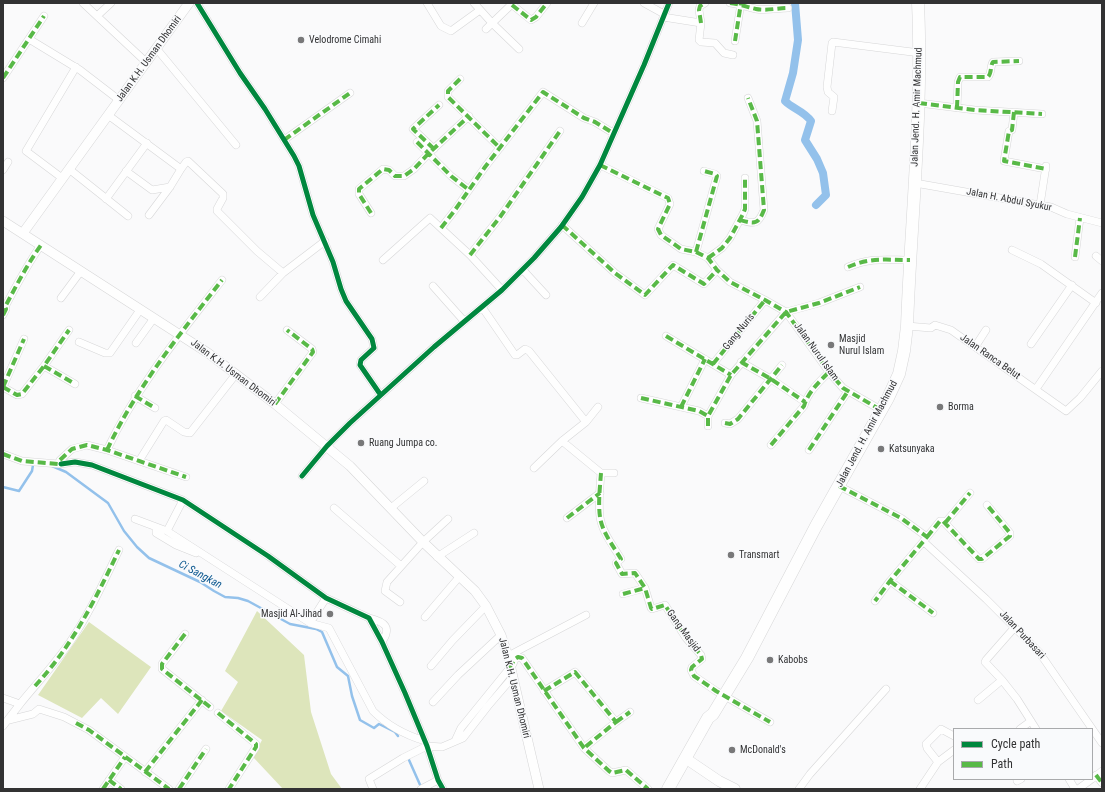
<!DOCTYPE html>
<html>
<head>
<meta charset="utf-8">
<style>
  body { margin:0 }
  #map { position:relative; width:1105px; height:792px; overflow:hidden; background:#fafafb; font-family:"Roboto Condensed",sans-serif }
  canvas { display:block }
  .frame { position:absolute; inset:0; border:4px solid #323233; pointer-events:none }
  .legend { position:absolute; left:953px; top:728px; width:140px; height:52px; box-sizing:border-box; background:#f9fafc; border:1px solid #a9aaac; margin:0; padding:5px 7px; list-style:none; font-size:12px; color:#323233 }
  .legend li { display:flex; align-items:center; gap:8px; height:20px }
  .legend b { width:20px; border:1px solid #a9aaac }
</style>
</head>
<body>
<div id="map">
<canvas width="1105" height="792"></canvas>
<div class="frame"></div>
<ul class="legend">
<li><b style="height:5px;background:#00873e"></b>Cycle path</li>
<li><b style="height:5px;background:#58b947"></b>Path</li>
</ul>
</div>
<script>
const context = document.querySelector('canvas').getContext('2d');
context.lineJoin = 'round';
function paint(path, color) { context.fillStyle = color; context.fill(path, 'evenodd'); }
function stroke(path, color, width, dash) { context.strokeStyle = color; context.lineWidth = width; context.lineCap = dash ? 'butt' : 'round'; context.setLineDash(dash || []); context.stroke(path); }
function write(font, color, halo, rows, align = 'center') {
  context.font = font + ' "Roboto Condensed",sans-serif'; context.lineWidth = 3; context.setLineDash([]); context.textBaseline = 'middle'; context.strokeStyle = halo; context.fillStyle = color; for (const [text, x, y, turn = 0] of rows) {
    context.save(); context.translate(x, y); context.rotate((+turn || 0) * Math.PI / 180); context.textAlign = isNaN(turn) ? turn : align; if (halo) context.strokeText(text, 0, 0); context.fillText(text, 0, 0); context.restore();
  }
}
paint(new Path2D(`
  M257 611 304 655 311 712 331 774 342 789H283L253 757 262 740 221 711 238 682 225 671Z
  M89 622 151 667 118 714 101 698 82 718 38 695Z`), '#dde5bb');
stroke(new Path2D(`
  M52 466 66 472 108 503 124 531 137 547 149 558 200 582 214 591 225 597 238 598 248 601 290 624 316 629 322 632 337 667 348 676 352 696 360 720 374 728 379 724 395 732 398 736
  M3 487 19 491 32 471 33 465 35 464
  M409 760 421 787`), '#93c1eb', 2.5);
stroke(new Path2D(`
  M795 3 798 40 793 73 785 101C793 109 804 111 811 121L805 140 817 159 823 173 826 195 816 205`), '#93c1eb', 8);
const street = new Path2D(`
  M83 3 146 62
  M197 3 240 73 265 109 294 156 299 166 313 215 333 262 341 289 346 301 372 339 374 348 361 360 360 365 380 394
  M427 3 441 26 451 31 480 10
  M474 3 492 23 519 49
  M510 3 531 20 536 17 547 3
  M644 3 664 14
  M705 3 700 6 699 10 701 23 699 40 701 42 715 43 724 53 733 55
  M730 3C739 4 747 7 756 9 766 11 778 8 788 8
  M97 16 111 3
  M663 17 701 23
  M582 23 594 3
  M486 29 513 3
  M29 39 80 70 119 100
  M735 41 741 3
  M156 48 236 145
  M3 78 44 16
  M460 79 448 91V97L500 148
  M919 103 975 110 1042 114
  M957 108 958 82 960 77H988C992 73 990 66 993 62L1019 61
  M832 111 834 97 828 92 827 87 832 43 833 42 920 53
  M1014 112 1012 130 1009 131 1004 161 1046 169
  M108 115 181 169 170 187 149 215
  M284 140 350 93
  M417 142 451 176 469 190
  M434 149 413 129 439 105
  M600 165 668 198 670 204 658 229 661 235 681 249 696 252 708 258 717 270 730 282 765 300 786 312 829 372 843 388 881 410
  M69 169 128 216
  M181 169 186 162 188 161 223 194V198L217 209V211L257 251 283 273
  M3 170 8 162
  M126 171 152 190 170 187
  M62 178 26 151 76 67
  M915 183 1051 207 1067 214 1102 223
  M106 199 147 143
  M1040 205 1046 166
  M371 213 359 194V189L383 169 389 170 395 176H404L414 169 428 154 469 116
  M740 220C755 224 758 225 764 210L757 121 748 98
  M562 225 615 273 645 295 673 265 704 284 717 270
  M441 228 455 210 485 167 543 92 584 118 595 122 613 133
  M1012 250 1041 264 1096 303
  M696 252 717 176 715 174 704 171
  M470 255 500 217 560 131
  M1096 256 1102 261
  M1075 257 1080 218
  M708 258 722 248 730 238 743 214 745 209V178
  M383 260 430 218 470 255 502 290
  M848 267C871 257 886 260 910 260
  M523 270 546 295
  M433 286 464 321
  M260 297 283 273 325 241
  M61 298 81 271
  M482 307 515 355H517L525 349 529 351 586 422
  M3 315 6 309 5 307C16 286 27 265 41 245
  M907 326 931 328 935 325 951 330 1066 411 1080 398 1102 371
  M666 336 731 375
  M79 342 105 353H110L140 310
  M136 343 154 318
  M1031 344 1072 285
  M975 347 986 330
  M741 362 771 379 805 402
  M713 364 765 300
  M44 366 75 384
  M3 387 17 395 22 394 44 366 69 330
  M3 387 24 339
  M1036 389 1102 293
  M135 396 155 408
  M641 398 699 411 708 416
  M275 404 313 352 312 349 287 330
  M681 407 705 359
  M725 423 730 424 738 419 782 365
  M708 426V416L731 375 786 312 819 303 860 287
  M562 441 601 473H614
  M771 445 804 406C808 392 819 382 829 372
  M107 450C136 388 180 334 222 280
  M809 450 848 391
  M3 454 22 461 59 464
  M60 460 72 449 87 445 107 450 186 477
  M139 461 164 421 166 420 184 432 190 433 236 374
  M61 464 75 462 92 465 183 500 268 556 326 598 369 618 382 642 405 693 427 746 438 780 443 789
  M534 468 562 441 586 422 598 407
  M601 473C600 487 598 503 600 517 602 532 614 547 621 559L616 563 622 574 635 573 645 588 651 608 652 609 665 605 686 638 701 655 702 659 692 667 691 670 694 676 716 691 770 722
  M302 476 327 446 350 423 434 347 502 290 534 258 561 227 582 197 600 165 644 65 669 3
  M839 486 901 518 927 537 890 581 875 601
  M334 508 401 566
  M391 508 424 481
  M567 518 600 493
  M135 519 167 531 310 623 329 628 373 711C388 726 405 735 425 741
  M945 523 970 493
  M156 527V533L176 545 196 553
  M167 531 183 500
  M927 537 940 521H943L979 559H982L1010 536V533L987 505
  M924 542 986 599 1039 652 1102 743
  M437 557 474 533
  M890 581 933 613
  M623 594 645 588
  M400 602 385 591 387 582 423 542 448 519
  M425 617 460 576
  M369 618C385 622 392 627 382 642
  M310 623 326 598
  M1015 627 986 660 985 662 1002 680 1017 699 1036 729
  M185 634 162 664V669L210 707
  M508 656 586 615
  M431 666 453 640 486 606
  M544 691 575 672 616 722 584 748
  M3 698 20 704C37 683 55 664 70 642 90 613 104 581 119 550
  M978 700 1002 680
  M433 702 458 675 501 635
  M218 713 256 744V747L229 789
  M9 720 33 714 39 709 64 717 89 730 169 789
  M616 722 630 712
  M3 726 20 704
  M1020 729 1031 721
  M455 741 461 728 513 664 515 659 518 657 522 658 584 748 609 771 612 773 626 770 648 789
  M938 762 927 748 926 744 941 729 954 736
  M145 772 202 700
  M1096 775 1102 783
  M1069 779 1075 789
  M1092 779 1102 771
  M109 780 121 789
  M1017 781 1021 779
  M103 789 125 757
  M179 789 206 749
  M373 789 369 779 403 758 427 746 442 747 463 738 488 706 512 678
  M421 789 438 780
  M799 789 810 774 886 689
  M920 789 938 762 954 750
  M1078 789 1092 779`);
const secondary = new Path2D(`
  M3 221 208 353 275 404 350 466 423 542 475 591 486 606 501 635 508 656 539 789
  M23 233 189 3`);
const primary = new Path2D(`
  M685 758 719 781 735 789`);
const highway = new Path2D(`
  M668 789 708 718 713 714 747 658 816 526 888 398 899 374 904 351 907 326C911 218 923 111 918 3`);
stroke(street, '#d6d6d7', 8);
stroke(secondary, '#d6d6d7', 10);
stroke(primary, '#d6d6d7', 11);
stroke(highway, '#d6d6d7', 13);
stroke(street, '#fefefe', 7);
stroke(secondary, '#fefefe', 9);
stroke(primary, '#fefefe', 10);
stroke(highway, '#fefefe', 12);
stroke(new Path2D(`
  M730 3C739 4 747 7 756 9 766 11 778 8 788 8
  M512 5 531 20 536 17 547 3
  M701 23 699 10 700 6 705 3
  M735 41 741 3
  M3 78 44 16
  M460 79 448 91V97L500 148
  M919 103 975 110 1042 114
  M957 108 958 82 960 77H988C992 73 990 66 993 62L1019 61
  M1014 112 1012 130 1009 131 1004 161 1046 169
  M284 140 350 93
  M417 142 451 176 469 190
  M434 149 413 129 439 105
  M600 165 668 198 670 204 658 229 661 235 681 249 696 252 708 258 717 270 730 282 765 300 786 312 829 372 843 388 881 410
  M371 213 359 194V189L383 169 389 170 395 176H404L414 169 428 154 469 116
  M740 220C755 224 758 225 764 210L757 121 748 98
  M562 225 615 273 645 295 673 265 704 284 717 270
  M441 228 455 210 485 167 543 92 584 118 595 122 613 133
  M696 252 717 176 715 174 704 171
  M470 255 500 217 560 131
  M1075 257 1080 218
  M708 258 722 248 730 238 743 214 745 209V178
  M848 267C871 257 886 260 910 260
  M3 315 6 309 5 307C16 286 27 265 41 245
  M666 336 731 375
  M741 362 771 379 805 402
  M713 364 765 300
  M44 366 75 384
  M3 387 17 395 22 394 44 366 69 330
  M3 387 24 339
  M135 396 155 408
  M641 398 699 411 708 416
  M275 404 313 352 312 349 287 330
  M681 407 705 359
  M725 423 730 424 738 419 782 365
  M708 426V416L731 375 786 312 819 303 860 287
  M771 445 804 406C808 392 819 382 829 372
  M107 450C136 388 180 334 222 280
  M809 450 848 391
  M3 454 22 461 59 464
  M60 460 72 449 87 445 107 450 186 477
  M601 473C600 487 598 503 600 517 602 532 614 547 621 559L616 563 622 574 635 573 645 588 651 608 652 609 665 605 686 638 701 655 702 659 692 667 691 670 694 676 716 691 770 722
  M839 486 901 518 927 537 890 581 875 601
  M567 518 600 493
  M945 523 970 493
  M927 537 940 521H943L979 559H982L1010 536V533L987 505
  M890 581 933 613
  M623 594 645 588
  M185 634 162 664V669L210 707
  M509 668 515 659 518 657 522 658 584 748 609 771 612 773 626 770 648 789
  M35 686C73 645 95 600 119 550
  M544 691 575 672 616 722 584 748
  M218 713 256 744V747L229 789
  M616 722 630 712
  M76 723 89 730 169 789
  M145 772 202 700
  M1096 775 1102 783
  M109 780 121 789
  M103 789 125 757
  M179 789 206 749`), '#58b947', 4, [8, 4]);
stroke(new Path2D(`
  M197 3 240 73 265 109 294 156 299 166 313 215 333 262 341 289 346 301 372 339 374 348 361 360 360 365 380 394
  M61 464 75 462 92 465 183 500 268 556 326 598 369 618 382 642 405 693 427 746 438 780 443 789
  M302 476 327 446 350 423 434 347 502 290 534 258 561 227 582 197 600 165 644 65 669 3`), '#00873e', 5);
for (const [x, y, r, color] of [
  [301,40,4,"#787879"],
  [831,345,4,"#787879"],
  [940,407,4,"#787879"],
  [361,443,4,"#787879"],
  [881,449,4,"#787879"],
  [731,555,4,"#787879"],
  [330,614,4,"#787879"],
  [770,660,4,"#787879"],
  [732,750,4,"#787879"]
]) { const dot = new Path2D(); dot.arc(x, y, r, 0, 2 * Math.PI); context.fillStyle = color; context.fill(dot); stroke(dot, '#f9fafc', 1.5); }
write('10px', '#323233', '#f9fafc', [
  ["Velodrome Cimahi",309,40],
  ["Masjid",839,339],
  ["Nurul Islam",839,351],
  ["Borma",948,407],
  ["Ruang Jumpa co.",369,443],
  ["Katsunyaka",889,449],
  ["Transmart",739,555],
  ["Masjid Al-Jihad",322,614,"right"],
  ["Kabobs",778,660],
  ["McDonald's",740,750]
], 'left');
write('10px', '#323233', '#f9fafc', [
  ["Jalan K.H. Usman Dhomiri",149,59,-54],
  ["Jalan Jend. H. Amir Machmud",917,107,-88],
  ["Jalan H. Abdul Syukur",1009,200,11],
  ["Gang Nuris",739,332,-51],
  ["Jalan Nurul Islam",816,352,54],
  ["Jalan Ranca Belut",990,357,35],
  ["Jalan K.H. Usman Dhomiri",233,373,37],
  ["Jalan Jend. H. Amir Machmud",867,434,-62],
  ["Gang Masjid",683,631,54],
  ["Jalan Purbasari",1022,635,47],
  ["Jalan K.H. Usman Dhomiri",514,688,76]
]);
write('italic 11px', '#0e5990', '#f9fafc', [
  ["Ci Sangkan",200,575,28]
]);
</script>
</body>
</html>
